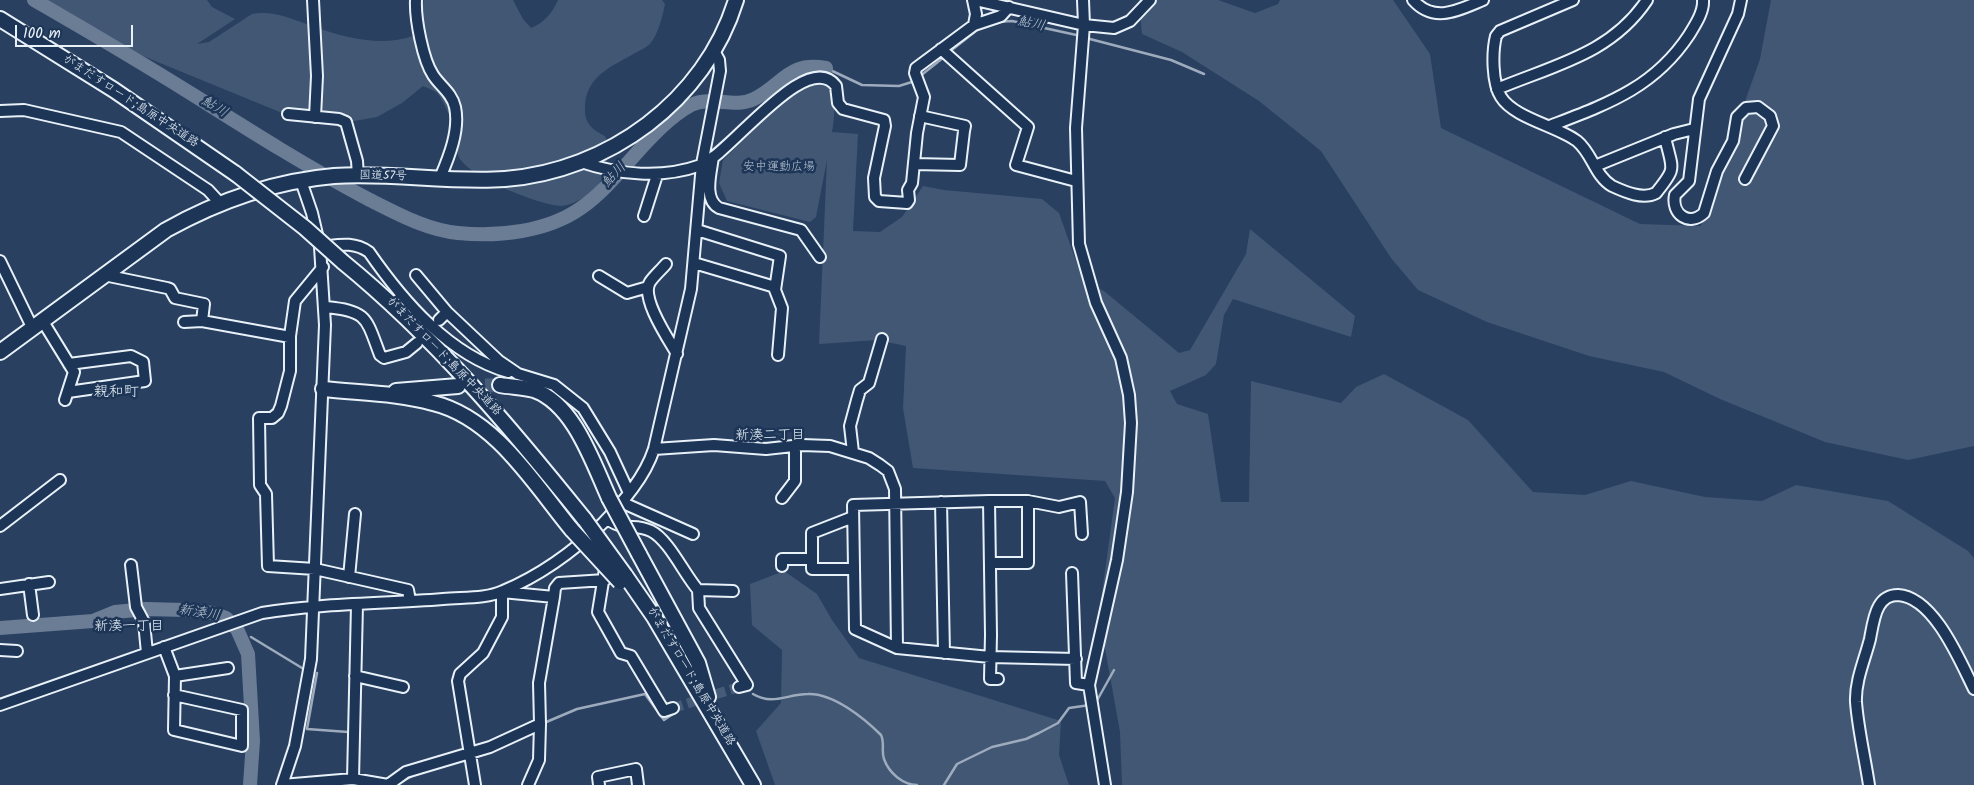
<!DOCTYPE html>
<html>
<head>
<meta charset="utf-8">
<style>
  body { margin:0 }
  #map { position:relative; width:1974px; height:785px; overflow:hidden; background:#294061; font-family:Kalam,sans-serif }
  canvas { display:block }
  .scale { position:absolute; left:15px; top:25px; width:118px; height:22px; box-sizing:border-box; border:2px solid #e8f1f8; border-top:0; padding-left:6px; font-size:15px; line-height:18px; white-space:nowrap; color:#e8f1f8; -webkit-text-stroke:4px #1d3557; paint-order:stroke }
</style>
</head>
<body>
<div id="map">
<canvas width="1974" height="785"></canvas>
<div class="scale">100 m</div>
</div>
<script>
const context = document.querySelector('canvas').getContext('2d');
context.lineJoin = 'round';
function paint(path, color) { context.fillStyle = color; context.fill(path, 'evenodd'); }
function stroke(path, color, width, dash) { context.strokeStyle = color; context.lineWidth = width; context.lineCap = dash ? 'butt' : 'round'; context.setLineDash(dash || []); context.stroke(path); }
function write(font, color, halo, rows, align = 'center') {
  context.font = font + ' Kalam,"Klee One",sans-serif'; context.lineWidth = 5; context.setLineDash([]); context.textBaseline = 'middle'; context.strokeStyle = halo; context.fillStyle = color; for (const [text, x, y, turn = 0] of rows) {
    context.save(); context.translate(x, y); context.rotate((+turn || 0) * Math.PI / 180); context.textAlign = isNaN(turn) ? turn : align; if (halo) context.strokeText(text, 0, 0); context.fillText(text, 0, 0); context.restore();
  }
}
paint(new Path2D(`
  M40 0H207L212 7 235 19 197 44 209 42 252 14C274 10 294 20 315 27 345 38 382 47 413 36L424 0H513L523 19 531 28C544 23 553 12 558 0H662L665 4C662 18 659 32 650 44 647 47 641 50 637 52 611 67 584 76 585 111 585 124 594 131 605 136 611 152 607 164 601 180 597 191 573 206 561 206 539 205 468 177 459 157 456 151 458 141 456 134 454 125 443 99 437 93 434 90 427 88 423 86L402 103 377 117 337 124 287 115 143 56Z
  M1139 0H1218L1255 13 1278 4 1280 0H1393L1430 54 1441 128 1640 224 1701 226 1760 59 1771 0H1974V446L1908 460 1825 442 1720 399 1664 372 1589 356 1487 322 1418 290 1391 258 1321 151 1259 101 1182 52 1142 34Z
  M823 82 829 85C836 98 835 117 832 132L858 134 853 231 880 232 902 217 923 186 944 190 1042 199 1059 213 1083 281 1104 291 1179 353 1190 350 1246 254 1250 229 1355 316 1351 337 1233 299 1224 315 1216 364 1206 375 1170 391 1177 404 1208 414 1221 502H1249L1251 381 1341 403 1356 387 1384 374 1468 420 1533 492 1585 495 1631 481 1705 497 1762 501 1796 485 1888 501 1968 551 1974 558V785H1122L1120 732 1099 615 1115 498 1105 481 913 468 903 408 906 346 877 340 819 344 827 160 816 217 810 222 727 201 719 183 723 160 792 92 801 86Z
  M784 571 817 594 832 620 859 658 1061 721 1059 755 1069 785H1072H775L756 731 781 703 782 650 752 625 750 584Z`), '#415774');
stroke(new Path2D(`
  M998 22 1012 21 1081 36
  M1086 38 1171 60 1204 74
  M948 53 981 27
  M826 68 862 85 899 86 915 81
  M919 77 944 57
  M237 629 240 631
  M251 637 302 668
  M317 673 307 729 348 732
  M753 694C773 706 787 694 808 694 833 693 864 718 881 735 885 743 881 751 884 759 889 773 903 785 917 785
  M1095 704 1114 670
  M544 723 577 709 645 694 664 720 676 712
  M428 770 454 763
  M403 781 418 773
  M944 785 957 764 992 747 1026 739 1039 733 1058 723 1069 708 1090 705`), '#9dabbd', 2.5);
stroke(new Path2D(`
  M34 0C88 31 142 63 195 96 252 132 309 168 368 199 396 213 426 230 458 233 498 237 547 232 581 208 601 194 617 175 633 157 649 139 670 116 691 105 712 95 734 109 754 99 783 85 788 61 826 68
  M0 628 93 621 115 612 146 609 185 610 213 613 226 618 237 629 248 654 253 741 250 785`), '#6b7c95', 14);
stroke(new Path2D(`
  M673 708 739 687`), '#465b78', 10, [10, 5]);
stroke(new Path2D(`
  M464 386 500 385`), '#465b78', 14, [14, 7]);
const minor = new Path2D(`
  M313 0 317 76 315 117
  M416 0C415 19 423 60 433 75 440 86 452 93 455 107 460 130 449 157 440 178
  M973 0 976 14 974 25
  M975 0 1084 25 1114 28 1130 21 1150 0
  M1083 0 1084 25 1076 128 1079 244 1096 303 1121 358 1129 395 1131 423 1127 492 1117 560 1089 685 1105 785
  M1413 0C1434 24 1459 10 1483 0
  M1573 0 1500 31 1496 36C1492 52 1492 83 1501 97 1514 118 1557 126 1577 141 1592 153 1595 176 1612 186 1625 192 1643 200 1656 193 1678 166 1672 170 1665 137
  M1741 0 1738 14 1699 99 1689 181 1675 195C1671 214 1689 227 1704 213L1717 171 1733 141 1737 117 1746 108 1758 107 1770 116 1773 126 1745 179
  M941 49 1028 127 1016 165 1076 181
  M1497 89C1554 65 1611 54 1647 0
  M0 111 24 110 121 132 208 190 220 203
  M288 114 339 119 346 122 357 161 358 176
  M1550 126C1607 104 1654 88 1689 35 1695 25 1704 12 1703 0
  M713 157C711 173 703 199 719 208L801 230 820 257
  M581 162C619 175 662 179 701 165 730 154 807 47 836 86L838 103 843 109 884 120 885 126 874 178 875 197 879 201 907 203 909 200 908 190 912 183 917 133 924 97 915 73 916 68 974 25 1001 16 1009 7
  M914 164 960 165 964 131 965 126 920 116
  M1595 166 1674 134 1694 129
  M644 216 657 175
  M697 230 780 256 775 290 782 308 778 355
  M321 247C339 245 353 241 369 252 403 301 449 355 508 372
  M0 261 32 327
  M694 263 775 287
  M666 264C661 270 654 276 650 282 640 298 669 340 677 354
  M323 267 295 301 290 336V371L281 406 278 413 272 418H259L260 485 266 494 268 566 315 569 408 590 410 601
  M104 275 167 288 170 289 175 298 204 304 202 321 290 337
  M416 275 447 312 499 361 518 374 554 385 583 408 610 452 629 493
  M599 276 627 293 648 287
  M326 307C368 311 366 318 380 355L384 358 406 352 417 343
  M42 320 74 372 65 400
  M439 320 447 312
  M184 322 202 321
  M68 392 145 381 143 362 131 356 69 364
  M654 449 714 445 766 449 802 445 830 446 869 458 880 465 888 471 895 489 897 648
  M853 452 850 426 857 400 860 390 869 383 882 339
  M782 498 795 481V446
  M989 501H1028V563H990
  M1028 501 1059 507 1080 502 1082 534
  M621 502 693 534
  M941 502 944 653
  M853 517 812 533V569H854
  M607 519C628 533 633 522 651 531 669 540 684 574 698 590L699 608 747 685 739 687
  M0 526 60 480
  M606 563 598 612 621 653 631 656 664 711 673 708
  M131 565 136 607 144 622 147 653
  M782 566V559H812
  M1072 573 1076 683 1089 685
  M349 577 355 514
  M29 584 33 615
  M0 589 49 582
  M698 590 733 591
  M554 597 555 588 559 583 605 580
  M164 647 175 676 228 668
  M0 650 17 651
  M355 676 403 687
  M998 679H990L991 635 989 501 853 505 855 629 897 648 990 657 1076 659
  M174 695 242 710V746L174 730 175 676
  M0 705 262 613C322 603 383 604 443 599 462 597 486 599 503 591 539 576 575 550 603 523 623 502 645 477 654 449L691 289 702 164 720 71 719 60 714 51
  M353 779 357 605
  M282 785 295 746 311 659 325 325 320 247 312 213 301 181
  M282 785 353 779 388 785 406 772 490 747 540 724 539 683 554 597 502 592
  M475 785 458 681 460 674 483 653 502 617V592
  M528 785 539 760 540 724
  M599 785 598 777 636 769 638 785
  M1869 785C1865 758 1858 729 1856 702 1855 681 1865 659 1870 639 1872 628 1874 614 1879 606 1883 599 1890 595 1898 595 1934 597 1960 661 1974 689`);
const highway = new Path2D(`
  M0 19 114 90 236 174
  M343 262C435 337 511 428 585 520
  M0 352 166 230C218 201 275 181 334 176 391 172 448 183 505 179 608 171 705 101 736 0
  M500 385C511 387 524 387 534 390 574 404 593 463 609 498
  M323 389C359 393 398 393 433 403 495 418 534 484 572 530
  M396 391 458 386
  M639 554 698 663 708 697
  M625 575 654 617 753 785`);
stroke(minor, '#e8f1f8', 14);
stroke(highway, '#e8f1f8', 18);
stroke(minor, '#1d3557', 10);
stroke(highway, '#1d3557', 14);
const highwayBridge = new Path2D(`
  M236 174 305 228 343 262
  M609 498 639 554
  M585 520 625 575
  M572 530 620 582`);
stroke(highwayBridge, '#e8f1f8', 18, []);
stroke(highwayBridge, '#1d3557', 14);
write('12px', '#e8f1f8', '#1d3557', [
  ["がまだすロード;島原中央道路",130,102,33],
  ["国道57号",383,177,1],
  ["がまだすロード;島原中央道路",443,357,46],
  ["がまだすロード;島原中央道路",690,677,59]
]);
write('12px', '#b6c3d0', '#1d3557', [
  ["安中運動広場",779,168]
]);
write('italic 14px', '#b6c2d0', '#1d3557', [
  ["鮎川",1031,25,12],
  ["鮎川",214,108,31],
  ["鮎川",615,176,-47],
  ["新湊川",199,614,9]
]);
write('14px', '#e8f1f8', '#1d3557', [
  ["新湊二丁目",770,437],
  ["新湊一丁目",129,628]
]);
write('15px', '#e8f1f8', '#1d3557', [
  ["親和町",116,393]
]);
</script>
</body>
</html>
